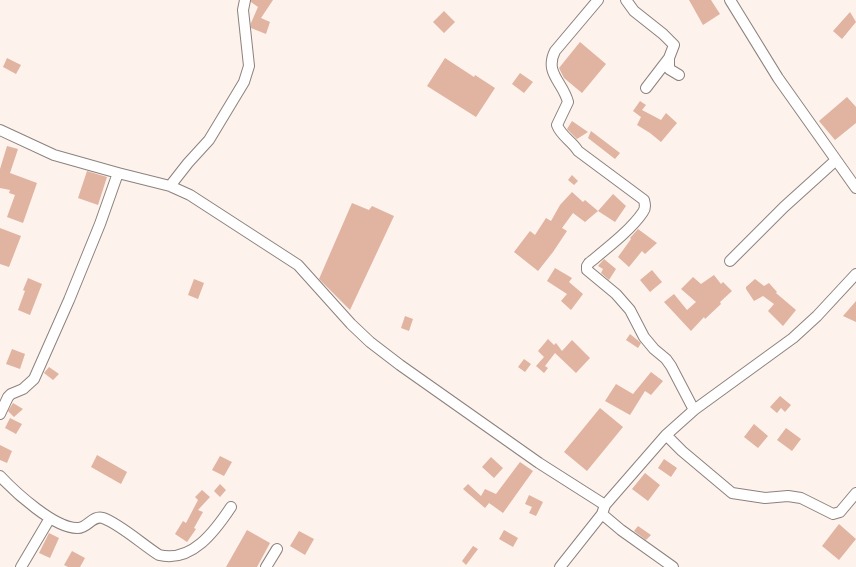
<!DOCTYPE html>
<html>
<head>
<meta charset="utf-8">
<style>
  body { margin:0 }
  canvas { display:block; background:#fdf2ec }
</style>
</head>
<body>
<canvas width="856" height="567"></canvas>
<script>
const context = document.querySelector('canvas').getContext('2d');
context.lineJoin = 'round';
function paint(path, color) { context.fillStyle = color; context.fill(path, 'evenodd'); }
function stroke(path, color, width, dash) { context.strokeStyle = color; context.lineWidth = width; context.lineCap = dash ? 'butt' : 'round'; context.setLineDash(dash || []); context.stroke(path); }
paint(new Path2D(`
  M251 0H273L261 18 270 22 266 34 251 28V23L258 7 251 2Z
  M689 0H711L720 14 703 25Z
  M444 11 455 22 444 33 433 22Z
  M850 12 856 22 842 39 833 31Z
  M580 42 606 64 582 93 564 78 559 68Z
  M7 58 21 65 16 74 3 67Z
  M445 58 474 77 475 75 495 88 476 117 427 86Z
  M520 73 533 82 524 93 512 84Z
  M847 97 856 107V123L835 140 819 121Z
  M640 101 646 105 642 110 661 120 666 113 677 123 661 142 650 133 637 125 641 117 633 111Z
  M572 121 588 132 577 139 567 129Z
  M591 131 620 153 615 159 588 138Z
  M7 146 18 149 10 173 37 183 23 223 7 217 15 195 9 193 10 190 0 188V169Z
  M87 171 107 177 98 205 78 198Z
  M572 175 578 181 574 185 568 180Z
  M572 192 583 202 585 200 598 211 585 222 573 213 562 228 567 231 553 252 538 271 514 252 530 231 535 235 546 218 551 221 560 205Z
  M613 194 626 206 615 222 598 211Z
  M352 203 369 210 372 206 394 216 350 310 319 279Z
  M0 228 21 236 9 267 0 264Z
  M638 229 657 243 645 254 642 251 629 267 618 257 631 239 630 238Z
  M604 259 616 269 609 280 601 273 603 269 598 266Z
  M555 268 572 278 569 282 583 294 571 310 561 301 567 294 547 281Z
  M652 270 662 282 650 292 640 280Z
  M714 275 721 284 723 282 732 291 720 302 721 304 705 319 704 317 691 331 664 302 674 294 687 310 696 302 681 289 693 277 701 284Z
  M28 278 42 284 30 315 18 310 25 291 23 290Z
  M194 279 204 283 198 299 188 295Z
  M755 279 764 286 769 283 777 292 776 293 796 310 783 326 768 311 774 304 763 296 754 301 746 289V287Z
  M856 301V322L843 316Z
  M405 316 413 319 409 331 401 328Z
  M630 334 641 343 638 348 626 340Z
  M548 339 554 345 556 343 562 351 572 340 590 358 576 373 555 353 545 366 548 368 544 373 536 366 544 357 538 351Z
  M12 349 25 354 20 369 6 364Z
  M524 359 531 364 525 372 518 367Z
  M49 367 59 374 53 380 44 373Z
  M651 372 663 381 651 395 645 391 630 415 605 401 616 384 633 394Z
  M780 396 791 405 785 412 781 408 777 413 770 407Z
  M13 403 23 409 14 417 8 411Z
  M600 408 623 427 587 471 564 452Z
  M10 418 22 424 16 434 5 428Z
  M754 424 768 436 758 448 744 437Z
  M786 428 801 439 792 451 777 440Z
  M0 445 12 451 7 463 0 460Z
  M97 455 127 472 121 484 91 467Z
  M220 456 232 462 224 476 212 470Z
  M491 457 503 468 494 478 482 467Z
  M664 459 677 468 671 477 658 468Z
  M520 462 533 471 503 513 489 503 485 508 463 489 468 484 481 496 485 489 496 494Z
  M645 473 660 485 648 501 632 489Z
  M220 484 226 490 220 497 214 491Z
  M202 490 210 497 198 510 203 512 194 528 196 529 187 542 175 534 183 521 186 523 198 500 195 497Z
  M529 495 543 502 536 516 529 513 532 507 525 504Z
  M839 524 856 539 839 560 822 546Z
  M638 526 651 535 646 540 634 531Z
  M247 530 270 543 257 567H226Z
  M504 530 518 538 513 547 499 539Z
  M299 531 314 539 305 555 290 546Z
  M49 533 59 538 50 558 39 553Z
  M473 546 478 549 466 565 462 561Z
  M72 551 85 558 80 567H68L64 565Z`), '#e1b3a1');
const minor = new Path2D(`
  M598 0 555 51C544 73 563 82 568 102L557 125C561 136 572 141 578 151L644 200C645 204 646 208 643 212 631 230 606 249 589 263L587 266V270L616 294 630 310 644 337 654 349 666 359 671 366 694 410
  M626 0 634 11 663 34 674 45 669 58V69L679 75
  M730 0 778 78 856 188
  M646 88 669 58
  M0 130 54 155 118 173 170 186 190 195 298 265 351 324 370 342 400 365 539 463 605 505
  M170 186 188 163 209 140 244 82 249 66 243 10 245 0
  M730 261 784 207 836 160
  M0 414 8 397 11 394 23 389 34 379 69 300 100 224 118 173
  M666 435 682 451 732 493 765 498 788 496 801 498 833 514 840 512 856 493
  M0 476C15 492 55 529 78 528 88 528 92 515 103 518 120 524 143 545 159 555 192 563 215 531 231 507
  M602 514 621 530 673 567
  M21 567 50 518
  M266 567 277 549
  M560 567 602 514 605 505 666 435 694 410 793 338 817 316 856 274`);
stroke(minor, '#8c827e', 12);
stroke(minor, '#fff', 10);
</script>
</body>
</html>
